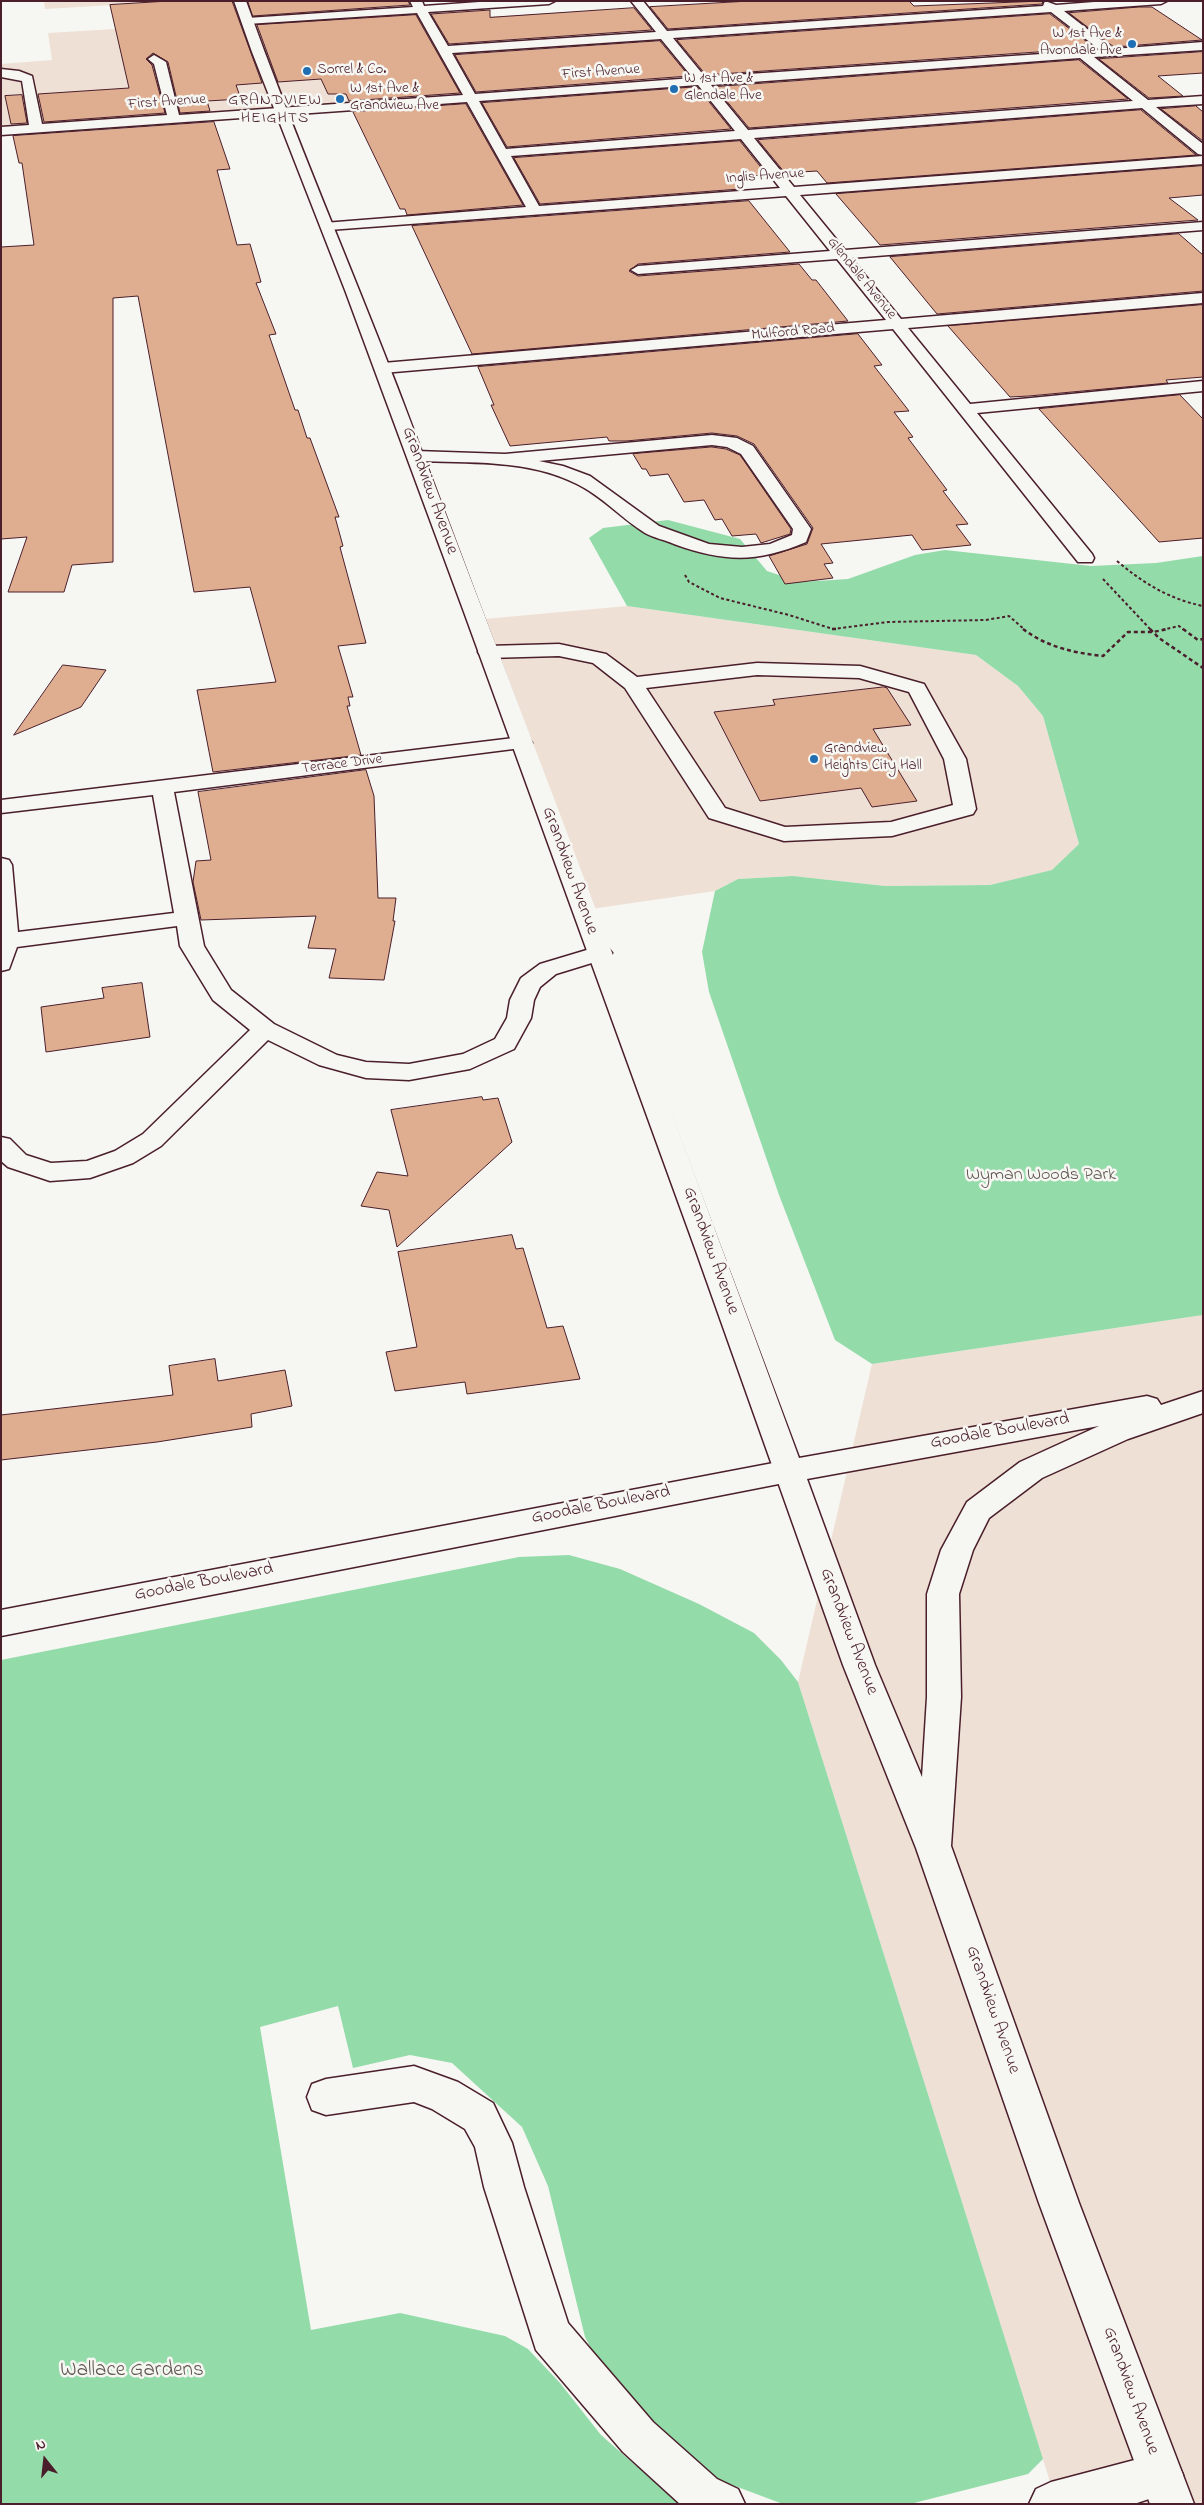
<!DOCTYPE html>
<html>
<head>
<meta charset="utf-8">
<style>
  body { margin:0 }
  #map { position:relative; width:1204px; height:2505px; overflow:hidden; background:#f6f6f2; font-family:"Indie Flower",sans-serif }
  canvas { display:block }
  .frame { position:absolute; inset:0; border:2px solid #4a1f2b; pointer-events:none }
  .north { position:absolute; left:20px; top:2435px; width:50px; height:50px; -webkit-text-stroke:4px #f6f6f2; paint-order:stroke; rotate:344deg; font-size:14px; font-weight:700; line-height:20px; text-align:center; color:#4a1f2b }
  .north::after { content:''; display:block; margin:auto; width:18px; height:22px; background:#4a1f2b; clip-path:polygon(50% 0,100% 100%,50% 72%,0 100%) }
</style>
</head>
<body>
<div id="map">
<canvas width="1204" height="2505"></canvas>
<div class="frame"></div>
<div class="north">N</div>
</div>
<script>
const context = document.querySelector('canvas').getContext('2d');
context.lineJoin = 'round';
function paint(path, color) { context.fillStyle = color; context.fill(path, 'evenodd'); }
function stroke(path, color, width, dash) { context.strokeStyle = color; context.lineWidth = width; context.lineCap = dash ? 'butt' : 'round'; context.setLineDash(dash || []); context.stroke(path); }
function write(font, color, halo, rows, align = 'center') {
  context.font = font + ' "Indie Flower",sans-serif'; context.lineWidth = 5; context.setLineDash([]); context.textBaseline = 'middle'; context.strokeStyle = halo; context.fillStyle = color; for (const [text, x, y, turn = 0] of rows) {
    context.save(); context.translate(x, y); context.rotate((+turn || 0) * Math.PI / 180); context.textAlign = isNaN(turn) ? turn : align; if (halo) context.strokeText(text, 0, 0); context.fillText(text, 0, 0); context.restore();
  }
}
paint(new Path2D(`
  M44 1H180L45 9Z
  M415 11 465 97 1 130V64L52 60 48 33Z
  M627 606 976 655 1018 686 1043 716 1079 844 1053 870 990 885 885 886 793 876 738 879 715 891 577 911 473 620Z
  M1203 1315V2504H1057L798 1682 872 1364Z`), '#efe0d5');
paint(new Path2D(`
  M668 520 740 539 767 571 800 582 848 579 915 555 945 550 1091 566 1156 563 1203 556V1315L872 1364 835 1340 779 1195 709 992 702 952 715 891 738 879 793 876 885 886 990 885 1052 870 1079 844 1043 716 1018 686 976 655 627 606 589 538 603 528Z
  M569 1555 620 1569 699 1604 754 1633 781 1660 798 1682 1043 2459 1028 2474 910 2504H783L719 2480 639 2418 610 2385 585 2337 548 2186 522 2127 452 2063 410 2055 353 2068 338 2006 260 2027 311 2330 400 2313 505 2336 528 2349 560 2383 601 2435 634 2464 697 2504H1V1660L519 1557Z`), '#94dbaa');
const building = new Path2D(`
  M169 1H232L262 83 236 85 241 99 207 101 210 111 180 113 168 62 153 53 146 59 152 65 165 113 44 122 38 94 129 88 110 5Z
  M248 1H408L410 5 253 16Z
  M750 1H909L914 6 1043 1 1042 4 668 29 650 7Z
  M1139 7H1152L1202 40 1114 47 1069 13Z
  M634 8 652 30 449 44 431 14 490 10V17Z
  M1050 14 1095 48 706 75 677 40Z
  M416 15 460 93 349 101 346 94H328L321 79 278 82 257 25Z
  M660 41 689 76 476 92 455 55Z
  M1203 52V73L1158 76 1183 96 1149 98 1099 59Z
  M1079 60 1128 99 749 128 715 87Z
  M697 87 731 129 507 147 482 103Z
  M22 95 27 123 11 124 5 96Z
  M466 104 523 205 407 215 405 209H400L353 112Z
  M1196 106 1203 112V141L1161 109Z
  M1141 110 1196 155 827 183 817 171 785 173 758 140Z
  M214 122 230 169 217 170 237 245 250 244 261 282 256 283 276 334 269 335 295 410H298L307 438H310L339 517H335L343 546 340 547 341 551 366 643 338 646 353 697H348L350 706H347L361 755 213 772 197 690 276 682 250 587 194 592 138 296 113 298V562L72 565 64 592H8L27 537 1 539V247L34 245 22 163H19L13 136Z
  M740 141 767 175 731 177 740 189 540 204 514 158Z
  M1203 166V195L1169 198 1198 220 880 245 836 194Z
  M749 201 790 252 638 264 629 271 638 276 799 264 812 280H816L848 321 472 354 412 226Z
  M1179 234 1203 255V291L937 314 890 257Z
  M1203 305V377L1166 380 1168 383 1029 396 1010 397 948 326Z
  M858 334 882 365 874 366 909 411 894 412 913 437 908 438 947 490 943 491 968 524 956 525 971 545 922 550 912 535 821 544 833 563 824 564 833 578 785 584 769 556 807 544 813 528 754 444 737 436 712 433 626 441H609L607 437 510 446 491 405H494L478 367Z
  M1180 395 1203 419V538L1159 542 1039 409Z
  M712 447 726 449 740 455 791 529 790 534 761 543 756 534 732 536 722 519 715 520 704 500 684 502 668 474 650 476 646 469H642L633 454Z
  M63 665 106 670 81 707 14 735Z
  M884 687 887 688 911 725 873 729 917 801 872 807 861 788 760 801 714 712 775 705 773 700Z
  M366 770 374 796 378 898H396L393 921H395L384 980 329 978 336 949 308 948 316 916 201 920 193 882 196 861 211 860 198 792Z
  M142 983 150 1037 46 1052 41 1007 104 998 102 988Z
  M482 1097 483 1100 498 1098 512 1142 397 1247 389 1210 361 1206 377 1172 408 1176 391 1110Z
  M512 1235 516 1249 523 1248 547 1328 563 1326 580 1379 467 1394 465 1382 395 1391 386 1352 417 1347 398 1252Z
  M215 1359 218 1381 285 1370 292 1406 251 1414 252 1427 157 1442 1 1460V1415L173 1395 169 1366Z`);
paint(building, '#dfae91');
stroke(building, '#4a1f2b', 1);
const minor = new Path2D(`
  M410 1H422L424 6 493 1H555L549 4 428 12 448 46 656 32 631 1H643L667 31 1043 6 1045 1 1056 5 1107 1H1167L1161 4 1064 11 1113 49 1203 42V50L1094 57 1148 100 1203 96V104L1156 107 1203 144V155L1198 154 1142 108 754 138 794 187 1203 156V164L800 195 845 250 1203 222V230L851 258 901 319 1203 293V303L908 328 970 404 1203 381V391L977 413 1092 554 1094 558 1092 562H1078L893 329 383 373 375 368 383 363 886 320 837 259 638 274 631 270 638 266 830 251 786 196 329 230 322 226 324 223 526 207 467 102 1 135V127L29 125 22 81 1 77V69L19 71 32 76 42 124 167 115 154 64 148 59 154 55 166 62 179 115 463 95 417 13 247 24 241 21 247 18 413 7ZM1051 12 1100 50 705 77 673 38ZM661 39 693 78 475 94 452 53ZM1080 58 1133 101 748 130 711 85ZM698 85 735 131 506 149 479 101ZM741 139 780 188 539 206 511 156Z
  M712 435 737 438 753 446 811 529 806 542C757 563 724 562 674 544 665 540 654 538 645 533 622 519 602 496 577 484 529 459 468 463 416 461L410 460 407 456 410 452 416 451 505 454ZM712 445 727 447 741 454 793 529 792 535 770 544 742 547 709 544 659 526 590 476 563 466 539 461Z
  M559 644 606 654 637 677 757 663 860 666 924 684 966 759 976 809 973 814 892 836 784 841 709 818 625 688 593 663 559 656 488 658 481 656 478 652 481 648 488 646ZM757 675 859 678 909 692 944 759 953 805 891 822 785 827 725 808 646 688Z
  M522 737 529 739 532 743 529 747 174 792 204 946 231 990 274 1024 337 1055 366 1062 409 1064 463 1054 495 1039 507 1018 510 1000 521 978 540 964 600 946 608 948 612 953 608 958 556 974 540 987 534 1000 531 1018 514 1049 470 1069 409 1080 366 1078 319 1065 268 1040 161 1146 133 1163 90 1178 50 1181 8 1167 1 1161V1137L10 1139 26 1155 51 1163 87 1161 115 1151 143 1134 250 1030 213 1000 180 946 177 926 17 947 9 969 1 971V858L9 860 12 865 18 932 174 913 153 795 1 813V800Z
  M789 1460 800 1463 804 1471 800 1479 789 1482 1 1636V1610Z
  M414 2066 458 2082 493 2103 512 2143 524 2187 568 2323 653 2422 717 2479 738 2489 745 2504H680L623 2452 536 2350 484 2187 475 2147 465 2129 432 2109 414 2102 326 2115 312 2110 307 2097 312 2084 326 2079Z
  M1161 2453 1176 2460 1183 2475 1176 2490 1134 2504H1029L1036 2489 1051 2482Z`);
const major = new Path2D(`
  M234 1H246C294 136 352 268 403 402 538 753 670 1105 799 1458L1147 1396 1157 1399 1161 1405 1203 1391V1413L1128 1439 1042 1478 989 1518 973 1550 959 1594 961 1697 951 1846 1079 2203 1194 2504H1150L1039 2203 916 1848 843 1665 696 1251 464 612 345 290 252 52ZM1099 1426 1020 1462 967 1502 941 1550 927 1594V1697L922 1777 875 1665 807 1479Z`);
stroke(minor, '#4a1f2b', 3);
stroke(major, '#4a1f2b', 3);
stroke(new Path2D(`
  M1117 561C1143 583 1169 599 1203 606
  M685 575 689 582 720 598 789 615 833 629 888 622 986 620 1009 616 1025 630
  M1103 579 1151 630
  M1162 630 1179 626 1184 630`), '#4a1f2b', 2, [3, 2.5]);
stroke(new Path2D(`
  M832 629H836
  M1023 629C1047 647 1074 653 1103 656L1128 632H1153L1168 629
  M1150 629 1159 638 1203 668
  M1183 629 1198 640 1203 639`), '#4a1f2b', 2.5, [4, 3]);
paint(minor, '#f6f6f2');
paint(major, '#f6f6f2');
for (const [x, y, r, color] of [
  [1132,44,5,"#1f6fb2"],
  [307,71,5,"#1f6fb2"],
  [674,89,5,"#1f6fb2"],
  [340,99,5,"#1f6fb2"],
  [814,759,5,"#1f6fb2"]
]) { const dot = new Path2D(); dot.arc(x, y, r, 0, 2 * Math.PI); context.fillStyle = color; context.fill(dot); stroke(dot, '#f6f6f2', 2); }
write('15px', '#4a1f2b', '#f6f6f2', [
  ["W 1st Ave &",1122,35,"right"],
  ["Avondale Ave",1122,52,"right"],
  ["Sorrel & Co.",317,71],
  ["W 1st Ave &",684,80],
  ["Glendale Ave",684,97],
  ["W 1st Ave &",350,90],
  ["Grandview Ave",350,107],
  ["Grandview",824,750],
  ["Heights City Hall",824,767]
], 'left');
write('15px', '#4a1f2b', '#f6f6f2', [
  ["First Avenue",601,73,-4],
  ["First Avenue",167,103,-4],
  ["Inglis Avenue",765,177,-4],
  ["Glendale Avenue",861,279,51],
  ["Mulford Road",793,333,-5],
  ["Terrace Drive",342,765,-7]
]);
context.letterSpacing = '1px';
write('16px', '#4a1f2b', '#f6f6f2', [
  ["GRANDVIEW",275,101],
  ["HEIGHTS",275,119]
]);
context.letterSpacing = '0px';
write('18px', '#4a1f2b', '#f6f6f2', [
  ["Grandview Avenue",429,491,70],
  ["Grandview Avenue",569,871,70],
  ["Grandview Avenue",710,1251,70],
  ["Goodale Boulevard",1000,1432,-10],
  ["Goodale Boulevard",601,1506,-11],
  ["Goodale Boulevard",204,1583,-11],
  ["Grandview Avenue",848,1632,69],
  ["Grandview Avenue",992,2010,71],
  ["Grandview Avenue",1130,2391,70]
]);
write('18px', '#605751', '#f6f6f2', [
  ["Wyman Woods Park",1041,1176]
]);
write('21px', '#605751', '#f6f6f2', [
  ["Wallace Gardens",132,2372]
]);
</script>
</body>
</html>
